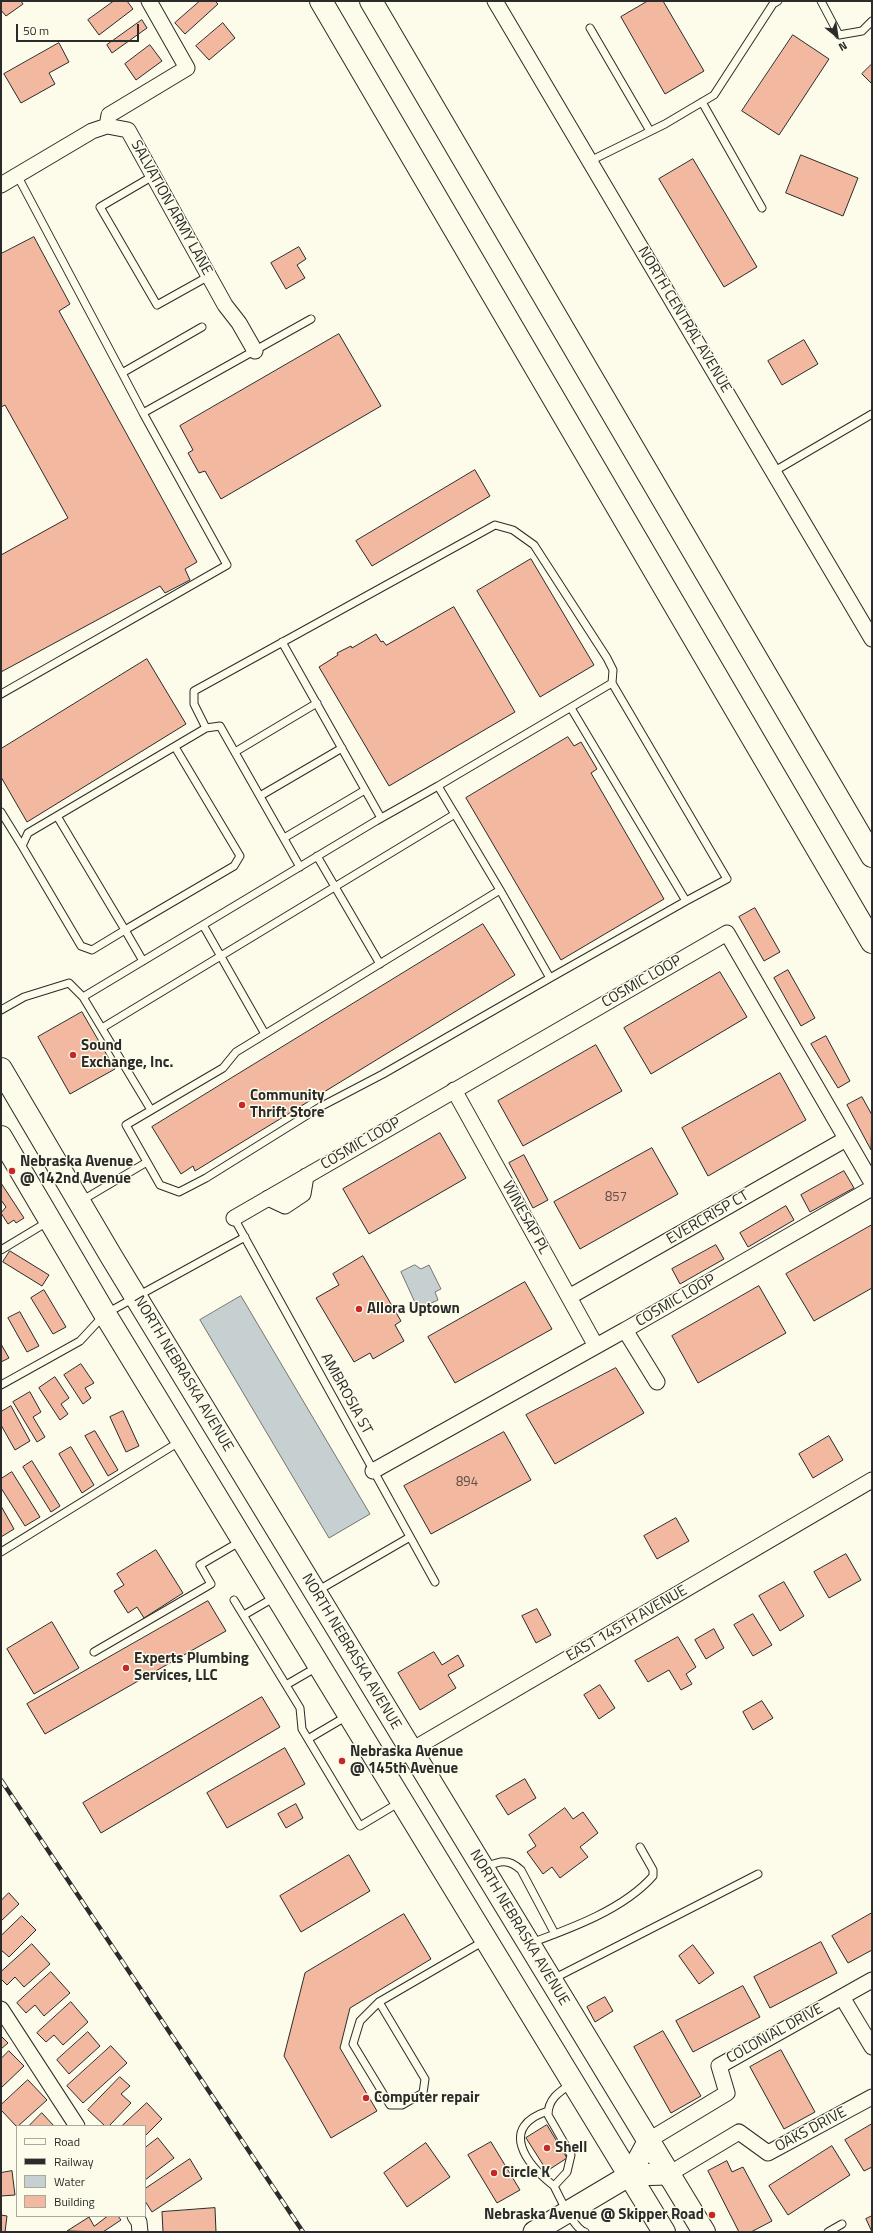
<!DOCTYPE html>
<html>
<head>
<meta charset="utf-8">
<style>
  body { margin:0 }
  #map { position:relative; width:873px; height:2233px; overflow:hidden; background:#fdfbea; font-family:"Titillium Web",sans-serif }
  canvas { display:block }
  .frame { position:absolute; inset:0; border:2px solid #2b2b2b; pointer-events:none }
  .legend { position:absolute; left:16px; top:2125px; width:130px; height:92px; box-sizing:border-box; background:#fdfbea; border:1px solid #a9a89e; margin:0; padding:5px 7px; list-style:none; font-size:12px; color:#2b2b2b }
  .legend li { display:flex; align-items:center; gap:8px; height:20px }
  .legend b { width:20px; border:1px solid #a9a89e }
  .north { position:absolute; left:817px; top:16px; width:40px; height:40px; -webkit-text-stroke:3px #fdfbea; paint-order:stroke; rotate:150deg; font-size:11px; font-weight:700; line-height:16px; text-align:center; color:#2b2b2b }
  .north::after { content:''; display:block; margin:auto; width:14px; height:18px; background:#2b2b2b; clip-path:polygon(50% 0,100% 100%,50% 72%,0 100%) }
  .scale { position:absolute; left:16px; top:24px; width:123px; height:18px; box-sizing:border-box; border:2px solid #2b2b2b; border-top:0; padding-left:5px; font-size:12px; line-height:14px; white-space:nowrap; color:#2b2b2b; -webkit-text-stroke:3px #fdfbea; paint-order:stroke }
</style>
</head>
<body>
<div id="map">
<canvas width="873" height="2233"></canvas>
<div class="frame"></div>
<ul class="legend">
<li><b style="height:5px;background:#fdfbea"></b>Road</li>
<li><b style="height:5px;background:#2b2b2b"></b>Railway</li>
<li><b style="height:11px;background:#c7d0d0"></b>Water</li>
<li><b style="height:11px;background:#f2b8a0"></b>Building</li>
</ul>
<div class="north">N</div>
<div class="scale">50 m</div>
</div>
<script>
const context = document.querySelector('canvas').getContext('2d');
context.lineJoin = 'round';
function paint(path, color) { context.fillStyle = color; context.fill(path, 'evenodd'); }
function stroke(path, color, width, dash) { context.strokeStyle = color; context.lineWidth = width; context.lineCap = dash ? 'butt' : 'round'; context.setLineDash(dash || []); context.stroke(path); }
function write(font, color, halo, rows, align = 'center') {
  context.font = font + ' "Titillium Web",sans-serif'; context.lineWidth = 3; context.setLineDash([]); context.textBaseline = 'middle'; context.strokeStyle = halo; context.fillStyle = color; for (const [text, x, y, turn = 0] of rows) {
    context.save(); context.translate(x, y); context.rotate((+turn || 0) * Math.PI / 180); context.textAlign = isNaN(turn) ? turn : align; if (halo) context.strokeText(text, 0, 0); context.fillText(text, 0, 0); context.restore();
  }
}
const water = new Path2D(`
  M415 1265 421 1269 429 1265 441 1289 435 1292 438 1300 418 1309 401 1272Z
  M241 1296 370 1514 329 1538 200 1320Z`);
paint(water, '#c7d0d0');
stroke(water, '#74746e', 1);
const building = new Path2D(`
  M1 1H21L23 4 6 16 1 10Z
  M114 1H127L133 9 99 35 88 20Z
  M200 1H215L218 4 185 34 175 23Z
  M648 1H663L704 71 665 94 621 17Z
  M142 20 147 28 112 53 107 45Z
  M223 23 235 38 209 60 196 46Z
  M793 35 829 59 779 135 742 111Z
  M59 43 69 62 49 73 55 84 21 103 4 74Z
  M150 45 162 61 136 80 125 64Z
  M872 64V84L862 74Z
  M801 155 858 178 843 216 786 193Z
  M693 159 757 267 724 287 659 179Z
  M34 237 70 304 59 311 197 562 185 569 190 580 165 593 160 586 1 672V555L68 518 5 405 1 407V254Z
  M299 247 306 259 297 265 305 278 286 289 271 263Z
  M339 334 381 406 221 499 205 471 199 473 188 453 193 450 180 426Z
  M804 340 818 364 782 385 768 361Z
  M475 470 490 496 372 566 356 541Z
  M531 559 594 665 540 697 477 591Z
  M454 607 515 712 389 786 319 667 338 655 337 653 351 646 352 648 376 634 381 642 383 641 386 645Z
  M147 659 186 724 27 822 1 777V749Z
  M568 737 574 746 581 742 597 769 591 773 664 899 561 960 466 798Z
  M755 908 780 952 764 961 739 917Z
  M483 924 515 975 195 1171 193 1166 181 1174 152 1127Z
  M788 970 815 1018 801 1026 774 978Z
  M720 972 747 1017 651 1074 624 1028Z
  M82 1012 115 1069 70 1094 38 1037Z
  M826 1036 850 1081 838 1088 811 1044Z
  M596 1045 622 1091 523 1146 498 1101Z
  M780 1073 806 1120 708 1176 682 1128Z
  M862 1097 872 1115 871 1150 847 1105Z
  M440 1133 466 1178 369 1234 343 1189Z
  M652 1148 678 1194 580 1249 554 1202Z
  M524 1155 548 1200 533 1208 509 1163Z
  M844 1171 854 1188 810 1212 801 1195Z
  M1 1183 24 1218 16 1223 14 1220 8 1224 1 1213 6 1207 1 1200Z
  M786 1206 794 1220 748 1247 740 1233Z
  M872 1225V1288L814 1321 786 1274Z
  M716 1245 724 1259 680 1284 672 1269Z
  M10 1251 49 1275 42 1286 3 1262Z
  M363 1256 401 1321 395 1325 404 1341 373 1359 370 1353 354 1362 316 1298 339 1285 333 1274Z
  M525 1282 552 1329 455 1383 428 1337Z
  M759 1286 786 1333 698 1383 672 1336Z
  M44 1290 66 1327 53 1334 31 1298Z
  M20 1312 39 1346 27 1352 8 1318Z
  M1 1344 9 1358 1 1362Z
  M81 1364 94 1383 85 1388 91 1398 83 1404 64 1375Z
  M616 1368 644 1413 555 1464 526 1415Z
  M55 1377 69 1398 61 1404 68 1414 60 1420 39 1388Z
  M30 1392 41 1412 33 1417 45 1437 37 1442 13 1402Z
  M11 1406 30 1441 15 1450 1 1425V1412Z
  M123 1411 139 1446 126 1452 110 1417Z
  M95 1431 118 1470 108 1476 85 1436Z
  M504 1432 531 1480 431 1534 404 1486Z
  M829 1436 843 1460 813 1478 799 1454Z
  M71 1447 94 1485 82 1493 59 1454Z
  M32 1461 60 1506 51 1512 23 1467Z
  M12 1472 40 1517 25 1526 1 1488V1479Z
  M1 1506 14 1529 1 1537Z
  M676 1518 689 1541 657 1559 644 1536Z
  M156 1550 183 1593 144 1618 137 1607 128 1613 114 1591 124 1585 117 1574Z
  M846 1554 861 1580 829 1598 814 1572Z
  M784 1582 804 1616 780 1631 759 1596Z
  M208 1601 226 1631 45 1734 27 1704Z
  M537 1609 551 1635 536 1643 522 1616Z
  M753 1614 772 1645 753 1656 734 1625Z
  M52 1622 79 1668 34 1694 7 1649Z
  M714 1629 724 1648 706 1659 695 1640Z
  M678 1637 696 1667 686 1674 692 1684 681 1690 669 1670 648 1682 635 1661Z
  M434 1652 442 1665 458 1655 464 1666 448 1675 456 1688 420 1710 398 1673Z
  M600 1685 615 1708 599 1719 584 1695Z
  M262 1697 280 1727 101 1833 83 1803Z
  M762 1701 773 1718 753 1730 743 1712Z
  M285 1748 305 1784 227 1828 207 1793Z
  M525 1779 536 1798 508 1815 496 1796Z
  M296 1804 303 1818 286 1828 278 1814Z
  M565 1808 573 1819 583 1812 598 1833 580 1847 588 1857 560 1878 552 1867 543 1874 527 1852 536 1846 529 1835Z
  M349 1855 370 1891 301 1932 280 1896Z
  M9 1893 19 1904 1 1921V1901Z
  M872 1913V1950L848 1963 832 1936Z
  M404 1914 431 1959 350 2008 340 2048 377 2111 331 2138 284 2056 305 1973Z
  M22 1916 36 1930 9 1957 1 1950V1936Z
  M821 1942 837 1973 770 2008 754 1977Z
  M32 1944 50 1964 24 1987 15 1977 7 1985 1 1979V1972Z
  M693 1945 714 1973 699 1984 679 1956Z
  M51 1972 70 1993 44 2016 35 2005 26 2013 17 2003Z
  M743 1986 760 2017 693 2052 676 2021Z
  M605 1997 613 2011 595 2022 587 2007Z
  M71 2002 88 2022 63 2045 54 2035 46 2042 37 2033Z
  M663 2031 701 2096 671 2113 634 2047Z
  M88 2032 100 2046 69 2074 57 2060Z
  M1 2036 8 2043 1 2049Z
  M111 2046 127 2063 83 2103 67 2086Z
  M781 2050 815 2112 784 2129 750 2067Z
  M9 2051 24 2066 1 2088V2059Z
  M120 2077 130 2086 121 2094 131 2103 109 2126H105L88 2110Z
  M28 2080 47 2100 17 2127 1 2110V2105Z
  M147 2103 162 2119 145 2136V2126H122Z
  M42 2113 54 2126H29Z
  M872 2124V2167L864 2171 845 2140Z
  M547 2125 567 2158 547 2171 526 2138Z
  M158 2138 174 2158 145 2180V2148Z
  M491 2142 520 2190 497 2203 468 2155Z
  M426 2143 450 2177 407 2207 384 2173Z
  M832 2146 850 2175 788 2215 769 2186Z
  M190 2159 202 2179 152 2212 145 2201V2189Z
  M727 2161 732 2172 743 2167 772 2221 751 2232H739L708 2171Z
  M12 2171 15 2195 1 2196V2173Z
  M215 2208 216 2232H163L162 2212Z
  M1 2215 7 2216 5 2232H1Z
  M108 2216H118L121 2220 103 2232 67 2231 89 2217 94 2226Z
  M872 2216V2232L866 2219Z`);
paint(building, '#f2b8a0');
stroke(building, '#2b2b2b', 1);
const lane = new Path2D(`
  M821 1 839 35 862 31 872 21
  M590 28 650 131
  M702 102 762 208
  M590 161 665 124 714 95 773 4 778 1
  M17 175 122 373 202 327
  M153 176 100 207 157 305 209 276
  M122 373 143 413
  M773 472 872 414
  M282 642 381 818
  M1 694 227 565 143 413 311 319
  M206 728 194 704V691L495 525 513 530 534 545 607 658 613 670 612 683
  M235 752 317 703
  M438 786 612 683 727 879 686 901 571 708
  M260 796 342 748
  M1 812 22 846
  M57 816 125 930 234 866 240 856 175 747
  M284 838 365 790
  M317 856 380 964
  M203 925 265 1034
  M143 961 125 930 92 950 81 946 22 846 28 833 206 728 220 726 300 867
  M550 978 686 901
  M1 1010 24 997 69 983 83 997
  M102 1028 455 814
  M147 1162 160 1185 179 1192 206 1178 320 1107 383 1074 550 978 500 890
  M81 1201 147 1162 126 1125 223 1068 236 1052 500 890 438 786 376 821 83 997 151 1110
  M234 1218 435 1582
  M1 1250 49 1221
  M1 1385 80 1341 105 1314 245 1237
  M1 1552 179 1442
  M317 1591 410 1537
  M234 1600 300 1708 302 1729 360 1826 400 1802
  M244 1615 275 1597
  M94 1652 211 1584 200 1565 241 1541
  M286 1685 317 1667
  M308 1739 347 1716
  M485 1867C500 1861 508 1858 521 1870L555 1934
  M531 1943C572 1928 624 1909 653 1876V1870L640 1847
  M553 1979 758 1874
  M379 2002 425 2079 423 2093 402 2105H390L353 2044 360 2021 379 2002 484 1941
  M571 2084C559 2092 548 2099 548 2115L571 2155 567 2172 554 2186C559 2196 574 2229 585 2232
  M548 2111C498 2127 526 2164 554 2186
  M828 2232 842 2224`);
const street = new Path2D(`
  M495 1 872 639
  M107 126 109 115 187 68 149 1
  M1 185 92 131 107 126 128 130 225 305 239 323 255 351
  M454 1090 596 1346
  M268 1198 285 1206 303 1194 306 1176
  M234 1218 727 933 872 1183
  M569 1297 846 1139
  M625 1330 872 1188
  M373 1471 625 1330 657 1382
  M381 1768 872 1480
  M842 1997 872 2047
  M1 2009 77 2126
  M649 2140 727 2093 719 2066 872 1980
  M669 2174 739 2132 768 2153 872 2097
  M135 2216 139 2222 140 2232`);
const secondary = new Path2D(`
  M630 2175 649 2140
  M534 2232 630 2175 669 2174`);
const primary = new Path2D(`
  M1 1069 111 1256 704 2232
  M1 1137 105 1314 664 2232`);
const highway = new Path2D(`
  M321 1 872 942
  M371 1 872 856`);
stroke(lane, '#2b2b2b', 9);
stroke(street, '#2b2b2b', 17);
stroke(secondary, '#2b2b2b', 23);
stroke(primary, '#2b2b2b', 24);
stroke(highway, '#2b2b2b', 24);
stroke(lane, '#fdfbea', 7);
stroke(street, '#fdfbea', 15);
stroke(secondary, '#fdfbea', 21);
stroke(primary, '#fdfbea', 22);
stroke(highway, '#fdfbea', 22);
const rail = new Path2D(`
  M1 1780 303 2232`);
stroke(rail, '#2b2b2b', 4.5);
stroke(rail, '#fdfbea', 3, [9]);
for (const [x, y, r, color] of [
  [73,1055,4,"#c62828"],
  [242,1105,4,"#c62828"],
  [12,1171,4,"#c62828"],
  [359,1309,4,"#c62828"],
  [126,1668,4,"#c62828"],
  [342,1761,4,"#c62828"],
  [366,2098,4,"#c62828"],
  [547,2148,4,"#c62828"],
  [494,2173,4,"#c62828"],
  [712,2215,4,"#c62828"]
]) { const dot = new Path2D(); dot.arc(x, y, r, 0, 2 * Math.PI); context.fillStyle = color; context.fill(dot); stroke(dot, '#fdfbea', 1.5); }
write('13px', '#5d4e48', null, [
  ["857",616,1198],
  ["894",467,1483]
]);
write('15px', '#2b2b2b', '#fdfbea', [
  ["SALVATION ARMY LANE",171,208,61],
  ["NORTH CENTRAL AVENUE",684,320,59],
  ["COSMIC LOOP",642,982,-30],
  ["COSMIC LOOP",361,1144,-30],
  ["WINESAP PL",525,1218,61],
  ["EVERCRISP CT",708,1218,-30],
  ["COSMIC LOOP",676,1301,-30],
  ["NORTH NEBRASKA AVENUE",183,1374,59],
  ["AMBROSIA ST",346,1394,61],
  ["EAST 145TH AVENUE",627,1624,-30],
  ["NORTH NEBRASKA AVENUE",351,1652,59],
  ["NORTH NEBRASKA AVENUE",519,1928,59],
  ["COLONIAL DRIVE",775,2034,-29],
  ["OAKS DRIVE",811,2130,-28]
]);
write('bold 15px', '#2b2b2b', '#fdfbea', [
  ["Sound",81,1046],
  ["Exchange, Inc.",81,1063],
  ["Community",250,1096],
  ["Thrift Store",250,1113],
  ["Nebraska Avenue",20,1162],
  ["@ 142nd Avenue",20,1179],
  ["Allora Uptown",367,1309],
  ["Experts Plumbing",134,1659],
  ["Services, LLC",134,1676],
  ["Nebraska Avenue",350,1752],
  ["@ 145th Avenue",350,1769],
  ["Computer repair",374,2098],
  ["Shell",555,2148],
  ["Circle K",502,2173],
  ["Nebraska Avenue @ Skipper Road",704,2215,"right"]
], 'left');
</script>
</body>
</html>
